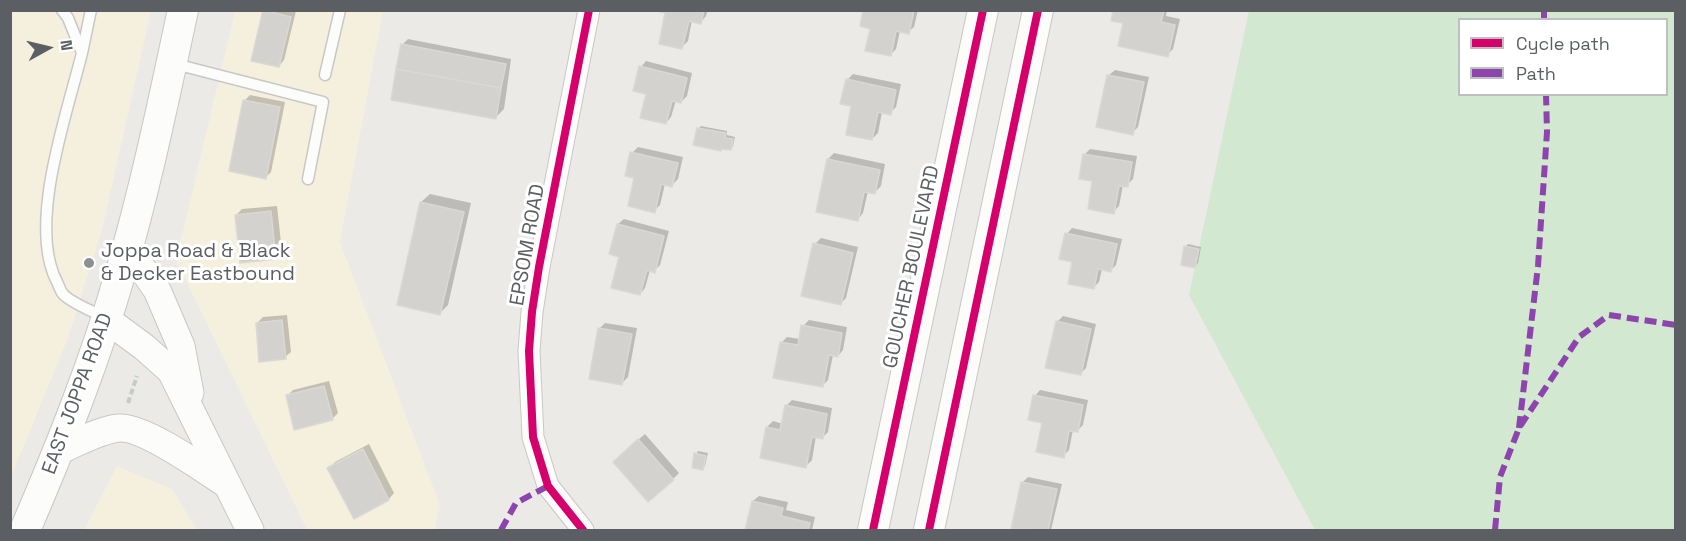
<!DOCTYPE html>
<html>
<head>
<meta charset="utf-8">
<style>
  body { margin:0 }
  #map { position:relative; width:1686px; height:541px; overflow:hidden; background:#ebeae6; font-family:"Space Grotesk",sans-serif }
  canvas { display:block }
  .frame { position:absolute; inset:0; border:12px solid #5b5f63; pointer-events:none }
  .legend { position:absolute; left:1458px; top:18px; width:210px; height:78px; box-sizing:border-box; background:#fff; border:2px solid #bdbfc1; margin:0; padding:8px 10px; list-style:none; font-size:18px; color:#5b5f63 }
  .legend li { display:flex; align-items:center; gap:12px; height:30px }
  .legend b { width:30px; border:2px solid #bdbfc1 }
  .north { position:absolute; left:18px; top:18px; width:60px; height:60px; -webkit-text-stroke:4px #fff; paint-order:stroke; rotate:82deg; font-size:16px; font-weight:700; line-height:24px; text-align:center; color:#5b5f63 }
  .north::after { content:''; display:block; margin:auto; width:21px; height:27px; background:#5b5f63; clip-path:polygon(50% 0,100% 100%,50% 72%,0 100%) }
</style>
</head>
<body>
<div id="map">
<canvas width="1686" height="541"></canvas>
<div class="frame"></div>
<ul class="legend">
<li><b style="height:8px;background:#d6006c"></b>Cycle path</li>
<li><b style="height:8px;background:#8e44ad"></b>Path</li>
</ul>
<div class="north">N</div>
</div>
<script>
const context = document.querySelector('canvas').getContext('2d');
context.lineJoin = 'round';
function paint(path, color) { context.fillStyle = color; context.fill(path, 'evenodd'); }
function stroke(path, color, width, dash) { context.strokeStyle = color; context.lineWidth = width; context.lineCap = dash ? 'butt' : 'round'; context.setLineDash(dash || []); context.stroke(path); }
function write(font, color, halo, rows, align = 'center') {
  context.font = font + ' "Space Grotesk",sans-serif'; context.lineWidth = 6; context.setLineDash([]); context.textBaseline = 'middle'; context.strokeStyle = halo; context.fillStyle = color; for (const [text, x, y, turn = 0] of rows) {
    context.save(); context.translate(x, y); context.rotate((+turn || 0) * Math.PI / 180); context.textAlign = isNaN(turn) ? turn : align; if (halo) context.strokeText(text, 0, 0); context.fillText(text, 0, 0); context.restore();
  }
}
paint(new Path2D(`
  M11 11H151L102 230 68 338 11 477Z
  M235 11H383L340 242 440 505 435 530H307L176 260Z
  M117 466 172 489 197 530H84Z`), '#f5efde');
paint(new Path2D(`
  M1249 11H1675V530H1315L1189 295ZM1460 20H1666V94H1460Z`), '#d3e8d1');
paint(new Path2D(`
  M294 10 296 11 284 60 279 66 264 11Z
  M660 10H708L706 16 701 22 692 20 688 41 682 47 667 12Z
  M865 10H918L914 27 908 32 900 31 896 49 891 54 872 28Z
  M1114 10H1167L1166 16 1180 19 1173 49 1167 55 1124 22Z
  M408 39 511 59 504 109 495 118 402 45Z
  M646 61 692 73 687 96 681 102 676 100 671 117 666 123 648 93 641 67Z
  M1115 70 1149 77 1138 127 1132 133 1109 75Z
  M853 74 901 84 896 107 890 113 882 112 878 133 872 139 853 105 847 80Z
  M250 95 285 102 271 172 266 177 244 101Z
  M701 126 727 131V135L735 137 733 146 731 149 698 129Z
  M638 147 683 157 678 179 672 185 665 184 660 205 654 211 636 177 632 153Z
  M1090 149 1137 156 1133 179 1127 185H1123L1119 206 1113 212 1094 180 1085 154Z
  M834 153 885 164 881 186 875 192 868 191 863 213 858 219 828 159Z
  M430 194 471 203 448 305 440 313 421 202Z
  M277 206 282 252 276 258 236 215 242 209Z
  M624 219 669 231 660 265 654 271 650 270 645 288 640 294 621 256 618 224Z
  M1072 228 1122 239 1116 265 1110 271 1102 269 1099 282 1093 288 1074 261 1067 234Z
  M821 238 858 247 846 298 840 304 815 244Z
  M1188 244 1201 247 1198 263 1195 266 1185 247Z
  M287 315 291 352 285 357 257 323 263 317Z
  M1063 316 1096 324 1086 368 1080 374 1057 322Z
  M809 320 847 327 843 350 838 356 833 355 828 380 822 386 781 343 787 337 800 339 803 326Z
  M605 323 637 328 628 377 622 383 599 329Z
  M329 381 338 413 332 419 287 396 293 390Z
  M1040 390 1088 400 1083 425 1077 431 1073 430 1069 450 1063 456 1044 421 1035 396Z
  M792 400 832 408 828 432 822 438 816 436 812 460 806 466 767 427 773 421 783 424 786 406Z
  M645 434 679 473 673 479 620 456Z
  M369 444 394 493 389 499 355 517 329 468 335 462Z
  M698 451 708 453 705 466 702 469 696 454Z
  M1028 477 1062 484 1051 530H1027L1013 528 1022 483Z
  M759 496 788 502 786 510 815 517 812 530H746L753 501Z`), '#0003');
const building = new Path2D(`
  M263 10 291 17 279 67 251 61Z
  M704 10 701 24 689 21 682 49 659 44 665 13 653 10Z
  M863 10H914L909 34 896 31 891 56 865 51 870 29 860 26Z
  M1113 10H1164L1161 22 1175 25 1168 57 1118 46 1123 23 1111 21Z
  M401 44 506 64 501 88 396 69Z
  M639 66 687 78 681 103 672 101 666 124 640 118 646 94 633 91Z
  M396 69 501 88 496 119 391 100Z
  M1107 75 1144 82 1133 135 1096 127Z
  M846 79 896 90 891 115 878 112 872 140 846 135 851 106 840 104Z
  M243 100 280 107 266 179 229 171Z
  M697 128 726 133 725 138 733 139 731 150 721 149V151L693 145Z
  M630 152 678 163 672 187 661 184 655 213 628 206 634 178 625 176Z
  M1083 154 1132 162 1128 187 1119 186 1114 214 1088 209 1092 181 1079 179Z
  M827 159 880 170 875 194 864 192 858 221 816 212Z
  M420 202 464 212 440 315 397 305Z
  M271 211 276 259 240 263 235 215Z
  M617 224 664 236 655 273 647 270 640 295 611 288 619 257 609 254Z
  M1065 233 1117 244 1111 272 1098 269 1094 289 1068 284 1072 262 1059 259Z
  M813 243 853 253 841 305 801 296Z
  M1184 246 1199 249 1195 268 1181 265Z
  M282 320 286 359 259 362 256 323Z
  M1056 321 1091 329 1081 375 1045 368Z
  M801 325 842 333 838 357 829 355 823 387 773 378 780 342 798 345Z
  M598 328 632 334 622 385 589 379Z
  M324 386 333 420 294 430 286 395Z
  M1033 395 1083 405 1078 432 1069 431 1064 458 1036 452 1042 423 1028 420Z
  M785 405 827 414 823 439 812 437 806 468 760 458 766 427 780 430Z
  M638 439 674 480 648 502 613 462Z
  M363 449 389 500 354 519 327 468Z
  M694 453 706 456 703 470 692 468Z
  M1021 482 1057 489 1048 530 1011 529Z
  M752 501 783 508 781 516 810 523 808 530H745Z`);
paint(building, '#d3d2cf');
stroke(building, '#dad8d5', 1.5);
const service = new Path2D(`
  M62 10 68 18 82 53 91 10
  M82 53C67 114 27 225 57 282 59 286 61 292 63 294 71 303 93 311 103 317
  M175 64 323 102 308 179
  M325 75 340 10`);
const minor = new Path2D(`
  M583 530 548 486 533 437 529 351 532 312 539 267 589 10`);
const tertiary = new Path2D(`
  M128 248 157 290 181 346 190 393
  M106 319 144 347 171 371 250 530
  M58 451C77 443 99 430 119 428 144 426 205 470 226 484`);
const secondary = new Path2D(`
  M25 530C61 446 96 359 121 271 146 186 164 98 183 10
  M873 530 983 10
  M929 530 1038 10`);
stroke(service, '#c8c8c8', 13);
stroke(minor, '#c8c8c8', 23);
stroke(tertiary, '#c8c8c8', 29);
stroke(secondary, '#c7c7c6', 32);
stroke(new Path2D(`
  M128 403 137 376`), '#c5cbc8', 4, [6, 3]);
stroke(service, '#fcfcfb', 10);
stroke(minor, '#fcfcfb', 21);
stroke(tertiary, '#fcfcfb', 27);
stroke(secondary, '#fcfcfb', 30);
stroke(new Path2D(`
  M1544 10V20
  M1519 428 1538 266 1547 132 1546 94
  M501 530 516 503 548 486
  M1495 530 1500 477 1519 428 1579 337 1609 315 1676 325`), '#8e44ad', 6, [12, 6]);
stroke(new Path2D(`
  M583 530 548 486 533 437 529 351 532 312 539 267 589 10
  M873 530 983 10
  M929 530 1038 10`), '#d6006c', 8);
for (const [x, y, r, color] of [
  [89,263,6,"#8d9091"]
]) { const dot = new Path2D(); dot.arc(x, y, r, 0, 2 * Math.PI); context.fillStyle = color; context.fill(dot); stroke(dot, '#fff', 2); }
write('20px', '#5b5f63', '#fff', [
  ["EPSOM ROAD",528,245,-80],
  ["GOUCHER BOULEVARD",912,267,-78],
  ["EAST JOPPA ROAD",78,394,-70]
]);
write('20px', '#5b5f63', '#fff', [
  ["Joppa Road & Black",101,252],
  ["& Decker Eastbound",101,275]
], 'left');
</script>
</body>
</html>
